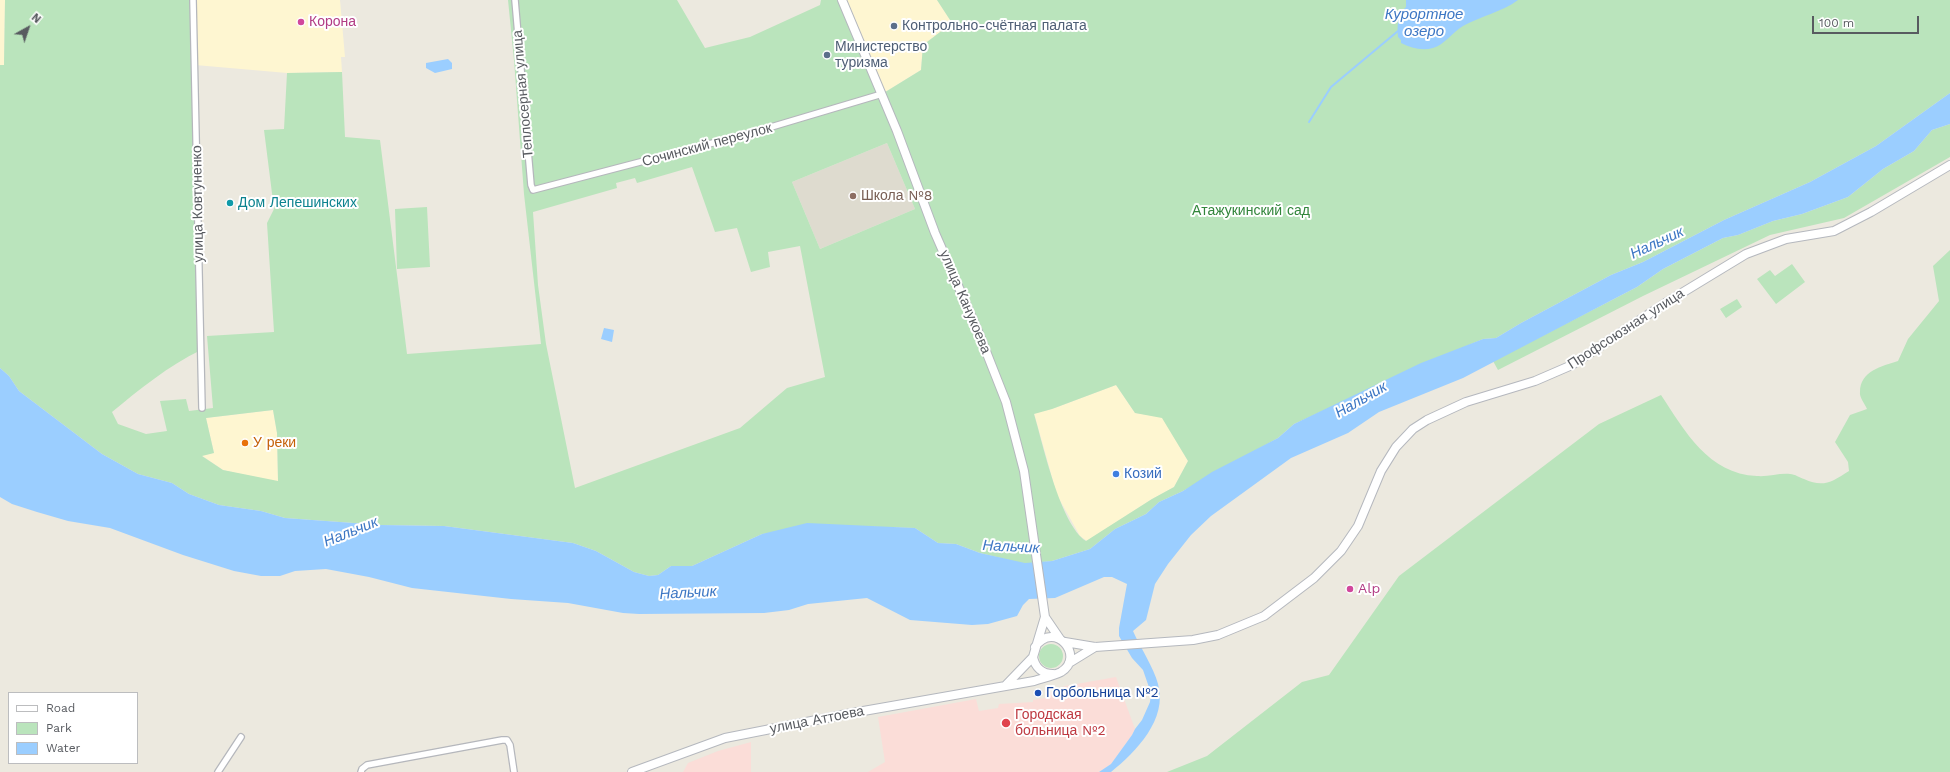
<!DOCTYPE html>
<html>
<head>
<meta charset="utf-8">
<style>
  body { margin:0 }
  #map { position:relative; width:1950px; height:772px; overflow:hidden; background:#ece9df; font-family:"Work Sans",sans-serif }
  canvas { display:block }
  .legend { position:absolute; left:8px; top:692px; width:130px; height:72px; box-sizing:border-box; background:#fff; border:1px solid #bcbdbf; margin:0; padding:5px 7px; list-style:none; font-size:12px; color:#585b60 }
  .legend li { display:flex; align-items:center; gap:8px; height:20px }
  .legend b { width:20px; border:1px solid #bcbdbf }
  .north { position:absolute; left:8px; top:8px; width:40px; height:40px; -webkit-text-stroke:3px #fff; paint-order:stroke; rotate:40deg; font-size:11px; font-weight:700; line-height:16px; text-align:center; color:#585b60 }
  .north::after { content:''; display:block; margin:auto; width:14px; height:18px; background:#585b60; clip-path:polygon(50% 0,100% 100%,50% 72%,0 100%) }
  .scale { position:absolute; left:1812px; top:16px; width:107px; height:18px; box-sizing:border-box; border:2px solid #585b60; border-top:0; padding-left:5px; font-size:12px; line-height:14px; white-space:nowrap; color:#585b60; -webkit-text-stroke:3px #fff; paint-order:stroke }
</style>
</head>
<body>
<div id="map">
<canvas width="1950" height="772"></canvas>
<ul class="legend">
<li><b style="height:5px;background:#fff"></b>Road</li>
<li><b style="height:11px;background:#bae4bc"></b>Park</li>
<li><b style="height:11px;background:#9bceff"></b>Water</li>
</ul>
<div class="north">N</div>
<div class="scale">100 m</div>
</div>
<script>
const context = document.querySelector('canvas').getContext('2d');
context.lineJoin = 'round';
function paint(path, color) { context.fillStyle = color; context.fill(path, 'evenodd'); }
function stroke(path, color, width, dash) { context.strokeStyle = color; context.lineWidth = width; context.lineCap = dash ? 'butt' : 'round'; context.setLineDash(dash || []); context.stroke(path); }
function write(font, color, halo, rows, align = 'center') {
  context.font = font + ' "Work Sans",sans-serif'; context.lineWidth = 4; context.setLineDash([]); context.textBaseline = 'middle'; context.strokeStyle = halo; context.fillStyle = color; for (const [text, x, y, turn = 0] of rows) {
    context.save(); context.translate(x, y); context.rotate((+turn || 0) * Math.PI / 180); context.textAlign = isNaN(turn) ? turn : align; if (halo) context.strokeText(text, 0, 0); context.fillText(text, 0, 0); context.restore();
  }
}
paint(new Path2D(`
  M0 0H5L4 65H0Z
  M193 0H340L345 57H341L342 72 287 73 195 65Z
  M842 0H937L952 23 923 45 921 70 882 94Z
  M1116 385 1135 413 1162 417 1188 461 1174 487 1152 499 1087 541 1080 536 1057 495 1034 413 1052 409Z
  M273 410 277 433 278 482 223 470 201 455 214 453 206 418Z`), '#fef6d1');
paint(new Path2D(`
  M887 143 915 209 820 249 792 182Z`), '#dedbcf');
paint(new Path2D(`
  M1116 677 1135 729 1132 735 1111 764 1099 772H868L885 762 878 717 976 699 979 711 998 708 999 704 1033 702V700L1045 698 1046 694 1065 686Z
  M751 742V772H683L688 763 718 751Z`), '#fbddd8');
paint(new Path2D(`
  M5 0H193L201 350C168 366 140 389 112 412L118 424 146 434 167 431 160 401 186 399 189 411 213 408 207 336 274 332 267 223 274 209 264 130 284 129 287 73 342 72 345 137 380 140 407 354 541 344 524 194 514 60 508 0H677L705 48 750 37 820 5 821 0H842L882 94 921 70 923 45 952 23 937 0H1950V93L1876 146 1810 182 1724 220 1643 262 1611 275 1521 323 1496 338 1483 339 1471 344 1294 424 1278 438 1183 491 1159 502 1146 514 1115 529 1090 549 1052 561 1025 564 980 553 956 544 938 543 915 528 847 526 762 534 692 566H671L658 575 649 576 634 572 596 551 573 543 444 526 381 525 285 518 261 511 219 505 189 494 172 483 138 474 102 454 19 391 9 376 0 368V65H4ZM887 143 915 209 820 249 792 182ZM692 167 715 232 737 228 751 272 770 267 768 252 800 246 825 377 787 388 740 428 575 488 546 344 538 285 533 212 617 188 616 183 635 178 637 183ZM1116 385 1135 413 1162 418 1188 461 1174 487 1152 499 1086 541C1060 524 1043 444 1034 414L1052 409ZM273 410 277 433 278 481 223 470 202 456 214 453 206 418Z
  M1950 124V157L1844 218 1770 235 1643 296 1498 370 1493 361 1612 300 1637 287 1663 269 1723 238 1738 235 1773 221 1802 214 1848 197 1883 169 1914 151 1932 130Z
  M427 207 430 267 397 269 395 209Z
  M1950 250V772H1167L1207 756 1302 682 1329 675 1399 576 1599 424 1661 395C1685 431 1708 474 1757 476 1768 477 1779 473 1790 474 1795 474 1800 478 1804 479 1823 488 1832 482 1849 471L1848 462 1835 442 1850 415 1867 409C1865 404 1859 397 1860 392 1860 371 1882 366 1898 361L1908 339 1939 301 1933 266Z
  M1792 264 1805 282 1776 304 1757 279 1770 270 1775 276Z
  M1737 299 1742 307 1726 318 1720 309Z
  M1039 656a12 12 0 1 1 24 0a12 12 0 1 1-24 0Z`), '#bae4bc');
paint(new Path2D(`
  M1406 0H1518C1502 12 1481 16 1463 26 1453 32 1444 45 1433 48 1422 51 1411 48 1401 43V40L1398 37C1397 27 1397 14 1406 7Z
  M448 59 452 63V69L435 73 426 68V63Z
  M1950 93V124L1932 130 1914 151 1883 169 1848 197 1802 214 1773 221 1738 235 1723 238 1663 269 1637 287 1612 300 1463 378 1379 412 1348 433 1291 458 1211 516 1191 535 1168 564 1155 584 1146 620 1133 631C1140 647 1154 668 1158 684 1168 719 1136 752 1111 772H1099L1111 764 1132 735 1135 729 1142 720 1150 702 1151 693 1143 670 1132 658 1119 636V628L1127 584 1112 577H1104L1055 598 1029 599 1023 605 1017 616 988 624 972 625 910 620 867 598 808 604 789 610 764 613 639 614 623 613 568 603 511 599 412 588 369 577 326 569 295 571 280 576H261L234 571 183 555 110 528 68 521 37 512 12 504 0 497V368L9 376 19 391 102 454 138 474 172 483 189 494 219 505 261 511 285 518 381 525 444 526 573 543 596 551 634 572 649 576 658 575 671 566H692L762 534 807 523 915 528 938 543 956 544 980 553 1025 563 1052 561 1090 549 1115 529 1146 514 1159 502 1183 491 1212 472 1278 438 1294 424 1421 363 1483 339 1496 338 1521 323 1611 275 1643 262 1724 220 1810 182 1876 146Z
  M604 328 614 330 612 342 601 339Z`), '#9bceff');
stroke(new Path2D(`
  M1309 122 1331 87 1398 31`), '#9bceff', 2);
const street = new Path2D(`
  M193 0 202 408
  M515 0 531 185 533 190 751 133 882 94
  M218 772 241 737
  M361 772 362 769 367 765 502 740H507L510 745 514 772`);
const secondary = new Path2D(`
  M842 0 897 131 935 233 980 336 1006 402 1024 471 1045 617 1060 639
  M1045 617 1033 657C1035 667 1042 674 1053 674
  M1065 642 1095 647 1193 640 1218 635 1264 616 1314 578 1341 551 1358 526 1381 471 1396 447 1413 429 1427 420 1466 402 1535 381 1572 365 1667 302 1746 254 1786 239 1834 231 1871 212 1950 165
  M1069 663 1095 647
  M1006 685 1033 657
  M632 772 725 738 852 713 1034 681C1043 678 1053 676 1061 672 1086 657 1055 619 1035 647`);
stroke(street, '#b5b7bc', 8);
stroke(secondary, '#b5b8be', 10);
stroke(street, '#fff', 5.5);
stroke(secondary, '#fff', 8);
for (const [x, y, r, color] of [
  [301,22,4,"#d1479c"],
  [894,26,4,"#5c6f8a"],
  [827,55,4,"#5c6f8a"],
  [853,196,4,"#8d6e63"],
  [230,203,4,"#0f9aa8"],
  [245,443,4,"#e8710a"],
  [1116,474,4,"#3f7fe0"],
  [1350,589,4,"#d1479c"],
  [1038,693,4,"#1a4fb4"],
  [1006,723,5,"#e0444e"]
]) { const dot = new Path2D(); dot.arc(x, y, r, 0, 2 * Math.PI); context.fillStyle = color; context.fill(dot); stroke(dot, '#fff', 1.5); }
write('14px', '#b23c85', '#fff', [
  ["Корона",309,22],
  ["Alp",1358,589]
], 'left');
write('14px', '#4e5e75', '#fff', [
  ["Контрольно-счётная палата",902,26],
  ["Министерство",835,47],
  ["туризма",835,63]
], 'left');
write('14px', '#585b60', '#fff', [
  ["Теплосерная улица",523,94,-95],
  ["Сочинский переулок",707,145,-15],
  ["улица Ковтуненко",198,204,-91],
  ["улица Канукоева",965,302,67],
  ["Профсоюзная улица",1626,329,-33],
  ["улица Аттоева",817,720,-11]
]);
write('14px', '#785e54', '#fff', [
  ["Школа №8",861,196]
], 'left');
write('14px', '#0d838f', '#fff', [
  ["Дом Лепешинских",238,203]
], 'left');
write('14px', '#32853b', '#fff', [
  ["Атажукинский сад",1251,211]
]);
write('14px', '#c56008', '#fff', [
  ["У реки",253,443]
], 'left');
write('14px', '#366cbe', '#fff', [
  ["Козий",1124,474]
], 'left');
write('14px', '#164399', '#fff', [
  ["Горбольница №2",1046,693]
], 'left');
write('14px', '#be3a42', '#fff', [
  ["Городская",1015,715],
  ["больница №2",1015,731]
], 'left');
write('italic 15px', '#3d77c4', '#fff', [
  ["Курортное",1424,15],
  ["озеро",1424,32],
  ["Нальчик",1657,243,-25],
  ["Нальчик",1361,400,-30],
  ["Нальчик",351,532,-22],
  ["Нальчик",1011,547,3],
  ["Нальчик",688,593,-3]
]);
</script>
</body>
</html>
